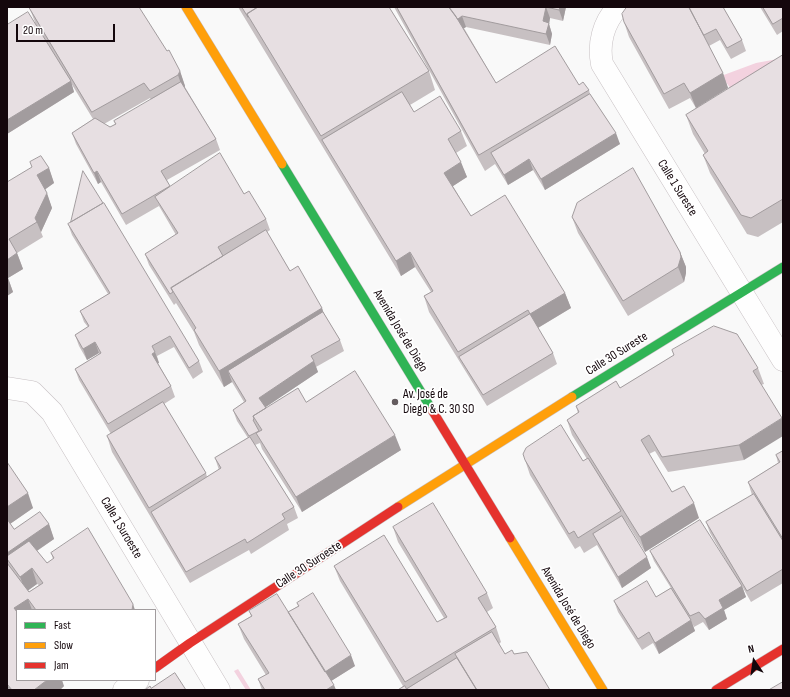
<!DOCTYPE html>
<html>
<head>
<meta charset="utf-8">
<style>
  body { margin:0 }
  #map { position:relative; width:790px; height:697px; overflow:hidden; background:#f9f9f9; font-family:"Sofia Sans Condensed",sans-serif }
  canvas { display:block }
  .frame { position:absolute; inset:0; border:8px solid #14070c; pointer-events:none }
  .legend { position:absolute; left:16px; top:609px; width:140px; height:72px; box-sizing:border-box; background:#fff; border:1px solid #a19c9e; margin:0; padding:5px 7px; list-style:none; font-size:12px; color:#14070c }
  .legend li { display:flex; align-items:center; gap:8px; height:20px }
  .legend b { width:20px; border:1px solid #a19c9e }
  .north { position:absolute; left:734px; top:641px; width:40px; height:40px; -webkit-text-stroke:3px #fff; paint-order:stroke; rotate:347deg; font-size:11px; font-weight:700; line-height:16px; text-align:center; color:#14070c }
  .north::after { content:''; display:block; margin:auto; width:14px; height:18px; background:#14070c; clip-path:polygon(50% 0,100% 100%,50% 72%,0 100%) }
  .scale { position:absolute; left:16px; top:24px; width:99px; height:18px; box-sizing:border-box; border:2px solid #14070c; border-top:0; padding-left:5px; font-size:12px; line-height:14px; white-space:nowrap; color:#14070c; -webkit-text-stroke:3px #fff; paint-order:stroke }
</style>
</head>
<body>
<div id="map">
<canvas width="790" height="697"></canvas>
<div class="frame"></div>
<ul class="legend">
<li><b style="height:5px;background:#30b455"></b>Fast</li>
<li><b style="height:5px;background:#ff9f0a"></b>Slow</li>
<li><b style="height:5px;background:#e5322d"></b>Jam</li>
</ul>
<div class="north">N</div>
<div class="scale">20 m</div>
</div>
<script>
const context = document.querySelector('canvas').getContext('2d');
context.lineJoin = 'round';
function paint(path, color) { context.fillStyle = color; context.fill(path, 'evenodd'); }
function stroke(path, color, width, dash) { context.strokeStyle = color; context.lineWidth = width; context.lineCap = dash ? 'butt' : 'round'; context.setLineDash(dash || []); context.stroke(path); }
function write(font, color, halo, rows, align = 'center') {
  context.font = font + ' "Sofia Sans Condensed",sans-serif'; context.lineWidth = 3.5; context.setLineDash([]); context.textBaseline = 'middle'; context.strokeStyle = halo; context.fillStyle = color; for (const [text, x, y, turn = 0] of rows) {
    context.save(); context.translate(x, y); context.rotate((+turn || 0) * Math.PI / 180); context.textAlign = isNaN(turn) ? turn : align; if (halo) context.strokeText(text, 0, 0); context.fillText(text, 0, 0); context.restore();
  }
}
paint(new Path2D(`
  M783 58 742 103 721 76 756 63Z
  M238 669 251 690H246L234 671Z`), '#f3d2df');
const street = new Path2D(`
  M618 7C603 23 598 44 602 64L783 360
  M7 388 32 392 52 412 219 690
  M124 690 138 680`);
const fast = new Path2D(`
  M282 164 432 410
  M572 397 783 267`);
const slow = new Path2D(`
  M186 7 282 164
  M398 507 572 397
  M510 538 603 690`);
const jam = new Path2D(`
  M432 410 510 538
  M155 668 190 643 398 507
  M716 690 783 649`);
stroke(street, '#c7c0c3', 23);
stroke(fast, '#c7c0c3', 10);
stroke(slow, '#c7c0c3', 10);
stroke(jam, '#c7c0c3', 10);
stroke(street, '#fefefe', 22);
stroke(fast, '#30b455', 9);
stroke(slow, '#ff9f0a', 9);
stroke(jam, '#e5322d', 9);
paint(new Path2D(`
  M29 7 167 51 180 71 185 86V87L216 139 220 150 167 180 170 187 244 194 266 219 270 230 267 232 290 271 322 308 323 312 340 340 344 351 316 367 318 372 265 407 266 408 306 402 401 450 302 512 262 449 260 443 255 445 294 507 298 518 287 524 289 530 251 554 249 550 190 583 112 452 107 436 111 434 79 380 75 369 99 354V353L87 360 79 346 75 335 88 327 84 322 80 311 108 294 72 235 68 224 199 361 203 372 193 379 174 347 157 356 159 363H158L171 386 175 397 164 404 206 473 207 477 219 470 215 458 248 438 237 421 233 410 244 402 232 382 224 387 199 345 194 332 176 303 174 305 149 265 145 254 176 235 159 206 126 225 101 182 98 184 76 144 72 133 93 119 71 83 74 92 7 134V25L35 22ZM150 98 151 100 114 121 115 124 110 127 104 124Z
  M238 7H389L429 71 435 90 410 105 414 112 461 131 467 146 456 153 467 177 453 186 471 216 565 293 571 308 538 328 553 353 557 364 487 406 429 312 424 296 431 292 415 267 401 276Z
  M394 7H566L563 21 550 18 549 24 552 34 550 45 466 27 464 28 496 83 579 85 589 90 590 94 620 144 545 190 533 170 508 185 495 164 485 171Z
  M723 7 742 40 746 51 731 59 720 40 709 46 723 73 728 88 696 108 690 98 669 109 629 37 624 22Z
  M760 7H783V31L777 35Z
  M783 55V222L758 237 747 234 710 173 703 155 705 154 693 134 686 115Z
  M49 168 54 183 45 189 52 208 41 232 43 237 17 253 23 269 8 278 13 292 7 296V182Z
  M572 217 680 252 686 267V273L684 282 628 316 578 233Z
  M672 350 758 368 764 384 761 385 744 460 668 472 655 451 649 454 672 492 699 518 645 552 624 518 651 568 622 588 597 545 584 553 580 546 575 549 530 475 525 460 583 461 587 459 572 435 567 420 578 413 576 406 620 388 674 355Z
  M783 451V583L751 602 742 586 746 597 724 610 727 619 709 630 703 622 694 627 692 623 695 631 659 654 653 643 642 650 618 612 614 601 656 597 671 588 654 561 650 551 738 581 710 533 706 522 752 495 748 482 778 463 776 455Z
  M7 462 33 508 10 524 14 529 49 524 54 539 37 551 47 563 53 559 51 553 135 610H17V680L64 686 60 690H7ZM37 584 39 585 29 592 28 590Z
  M393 527 487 593 493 608 487 612 496 627 501 642 499 644 505 654H514L550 690H398L403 686 340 581 334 566 437 622 444 618 398 542Z
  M297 603 355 666 331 681 336 690H262L258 679 266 675 244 639 238 624 251 616 249 611 288 612 298 606Z`), '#c7c0c2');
paint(new Path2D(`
  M546 7 550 18 549 24 552 34 550 45 546 34 543 21Z
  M560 7H566L563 21 559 10Z
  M462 16 466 27 461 30 457 19Z
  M180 71 185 86 183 90 178 75Z
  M723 73 728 88 696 108 690 93Z
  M71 81 74 92 7 134V120Z
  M616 133 620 144 545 190 541 179Z
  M529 159 533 170 508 185 504 175Z
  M461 162 467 177 450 188 444 173Z
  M49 168 54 183 43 191 37 175Z
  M97 171 101 182 98 184 94 173Z
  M47 193 52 208 41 232 35 218Z
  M410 252 415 267 401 276 396 261Z
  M680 252 686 267V273L684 282 678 267Z
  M17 253 23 269 8 278 13 292 7 296V260Z
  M565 293 571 308 536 329 530 314Z
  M322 308 327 323 228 371 232 382 224 387 219 371Z
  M95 342 99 353 87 360 83 349Z
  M155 352 159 363 156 364 152 354Z
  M314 361 318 372 263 409 259 398Z
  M782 418 783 420V436L744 460 739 445Z
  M395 435 401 450 302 512 296 497Z
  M28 493 33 508 7 526V507Z
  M694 503 699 518 645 552 640 537Z
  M49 524 54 539 13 567 7 559V553Z
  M647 557 651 568 622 588 618 577Z
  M32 568 37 584 26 592 20 577Z
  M742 586 746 597 724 610 727 619 709 630 705 619 719 600Z
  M28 599 32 610H17V616L14 608Z
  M133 604 135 610H132Z
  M691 620 695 631 659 654 655 643Z
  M351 655 355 666 328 683 324 672Z
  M47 680H62L64 686 60 690H34Z
  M334 685 336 690H326Z`), '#a29c9e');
const building = new Path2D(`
  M29 7H139L167 51 169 50 180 71 178 75 150 91 144 83 92 112Z
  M242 7H258L247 14 248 17Z
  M258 7H389L429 71 321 136 247 14Z
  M397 7H449L455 15 496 83 555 46 579 85 583 82 589 90 479 155Z
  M449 7H560L559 10 546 7 543 21 549 23 546 34 462 16 458 19Z
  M627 7H689L723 73 690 93 684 83 664 94 624 22 622 14Z
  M689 7H723L742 40 727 48 716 29 704 35Z
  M763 7H783V18L773 24Z
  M28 12 71 81 7 120V25Z
  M783 55V199L751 218 741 215 703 155 708 151 686 115Z
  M181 82 216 139 161 171 170 186 122 214 97 171 94 173 72 133 95 118 110 127 116 124 114 121Z
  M402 92 414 112 440 96 461 131 448 139 461 162 444 173 471 216 505 195 565 293 530 314 528 310 458 352 424 296 433 291 410 252 396 261 322 140Z
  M590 94 616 133 541 179 529 159 504 175 491 153Z
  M220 153 244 194 249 191 266 219 218 247 223 256 171 288 173 292 170 294 145 254 178 233 155 197Z
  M41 156 49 168 37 175 47 193 35 218 37 222 9 239 17 253 7 260V182L32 167 30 162Z
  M633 168 680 252 681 257 678 267 623 301 572 217 577 203Z
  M83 171 103 203 71 222Z
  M104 203 199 361 189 368 170 336 152 346 155 352 152 354 171 386 108 424 75 369 101 353 95 342 83 349 75 335 89 326 80 311 110 293 68 224Z
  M266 230 290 271 298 266 322 308 219 371 194 330 196 328 171 288Z
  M323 312 340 340 311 356 314 361 259 398 266 408 253 416 254 419 253 420 259 431 249 436 233 410 246 401 228 371Z
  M530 314 553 353 483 395 459 357Z
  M714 326 737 334 758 368 753 371 782 418 739 445 662 457 649 435 641 440 672 492 684 486 694 503 640 537 567 420 579 412 576 406 616 381 620 388 674 355 672 350Z
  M355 371 395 435 296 497 256 433 262 430 253 416 298 388 306 402Z
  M163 402 206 473 149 508 107 436Z
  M561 425 583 461 588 458 621 511 578 538 574 531 569 534 525 460 523 454 526 448Z
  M250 437 294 507 282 514 285 519 247 543 245 539 186 572 151 512 221 468 215 458Z
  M783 451V539L748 482 780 462 776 455Z
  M7 462 28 493 7 507Z
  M754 494 783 541V569L747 591 706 522Z
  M433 503 487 593 478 598 496 627 405 682 334 566 384 535 437 622 447 617 393 527Z
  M40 512 49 524 7 553V519L14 529Z
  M622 516 647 557 618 577 593 534Z
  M700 520 742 586 719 600 723 608 705 619 699 612 690 616 650 551Z
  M88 528 133 604 132 610H36L28 599 14 608 17 612V680H47L34 690H12L7 684V563L29 592 43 583 32 568 20 577 7 559V556L29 541 47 563 54 558 51 553Z
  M647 581 656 597 671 588 691 620 655 643 649 632 638 639 614 601Z
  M313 593 351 655 325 672 288 612 299 606 297 603Z
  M277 594 334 685 326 690H265L258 679 269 673 238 624 252 616 249 611Z
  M492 632 505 654 512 650 514 654 527 652 550 690H477L455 654Z
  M457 658 476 689 473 690H407V689Z
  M175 673 186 690H145L150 686 151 688Z
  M783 682V690H769Z
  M7 686 10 690H7Z
  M405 686 407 690H398Z`);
paint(building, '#e7dfe2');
stroke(building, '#a29c9e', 1);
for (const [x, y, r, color] of [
  [395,402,4,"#645c5f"]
]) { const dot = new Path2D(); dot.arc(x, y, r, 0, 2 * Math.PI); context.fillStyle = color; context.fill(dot); stroke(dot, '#fff', 1.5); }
write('13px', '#14070c', '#fff', [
  ["Calle 1 Sureste",677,188,58],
  ["Avenida José de Diego",400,331,59],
  ["Calle 30 Sureste",617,354,-32],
  ["Calle 1 Suroeste",121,528,59],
  ["Calle 30 Suroeste",309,565,-33],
  ["Avenida José de Diego",568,608,59]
]);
write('13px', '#14070c', '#fff', [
  ["Av. José de",403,395],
  ["Diego & C. 30 SO",403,410]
], 'left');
</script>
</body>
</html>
